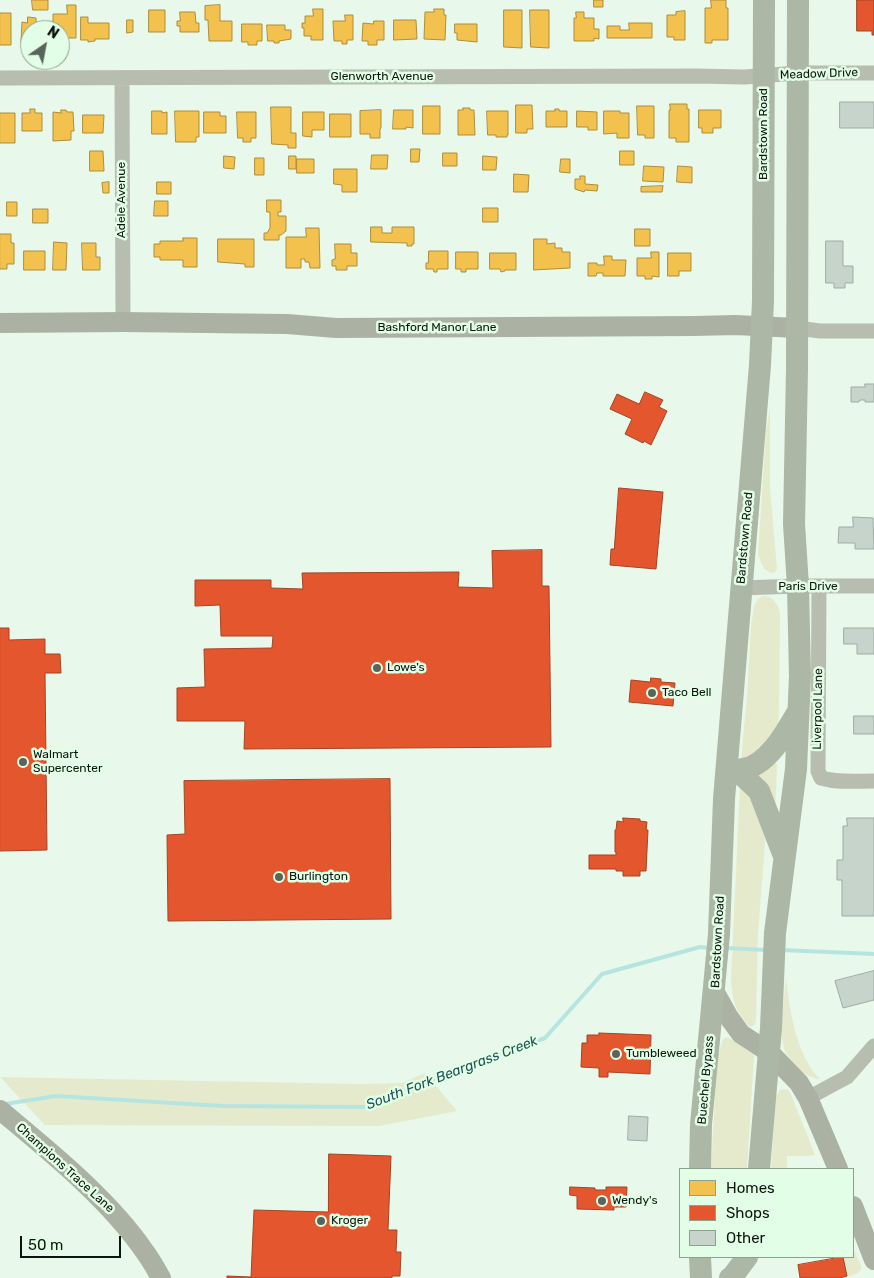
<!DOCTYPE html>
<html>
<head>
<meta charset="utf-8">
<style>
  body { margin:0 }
  #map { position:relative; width:874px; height:1278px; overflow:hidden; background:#e8f8ea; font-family:Rubik,sans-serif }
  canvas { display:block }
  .legend { position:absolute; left:679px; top:1168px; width:175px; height:90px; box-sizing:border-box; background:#e2fee6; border:1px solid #8ca190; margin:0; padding:6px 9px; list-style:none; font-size:15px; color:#0c160e }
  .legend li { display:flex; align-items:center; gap:10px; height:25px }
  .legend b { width:25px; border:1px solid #8ca190 }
  .north { position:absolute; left:20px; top:20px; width:50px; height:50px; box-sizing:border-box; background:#e2fee6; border:1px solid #8ca190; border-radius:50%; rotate:33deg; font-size:14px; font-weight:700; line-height:20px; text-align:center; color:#0c160e }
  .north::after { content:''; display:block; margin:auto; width:18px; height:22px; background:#59655b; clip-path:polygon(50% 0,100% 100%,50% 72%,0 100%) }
  .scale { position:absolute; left:20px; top:1236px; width:101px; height:22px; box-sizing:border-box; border:2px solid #0c160e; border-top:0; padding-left:6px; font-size:15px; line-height:18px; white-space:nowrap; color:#0c160e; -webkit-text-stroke:4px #e2fee6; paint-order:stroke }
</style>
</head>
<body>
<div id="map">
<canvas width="874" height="1278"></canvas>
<ul class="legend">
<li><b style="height:14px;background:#f2c14e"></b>Homes</li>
<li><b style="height:14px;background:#e4572e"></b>Shops</li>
<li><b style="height:14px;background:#c6d4cc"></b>Other</li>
</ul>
<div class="north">N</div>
<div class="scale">50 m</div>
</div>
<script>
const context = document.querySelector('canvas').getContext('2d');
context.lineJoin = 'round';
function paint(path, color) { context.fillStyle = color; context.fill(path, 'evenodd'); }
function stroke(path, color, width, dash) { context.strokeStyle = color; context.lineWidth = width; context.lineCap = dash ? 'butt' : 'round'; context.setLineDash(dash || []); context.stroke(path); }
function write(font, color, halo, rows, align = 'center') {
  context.font = font + ' Rubik,sans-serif'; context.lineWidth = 5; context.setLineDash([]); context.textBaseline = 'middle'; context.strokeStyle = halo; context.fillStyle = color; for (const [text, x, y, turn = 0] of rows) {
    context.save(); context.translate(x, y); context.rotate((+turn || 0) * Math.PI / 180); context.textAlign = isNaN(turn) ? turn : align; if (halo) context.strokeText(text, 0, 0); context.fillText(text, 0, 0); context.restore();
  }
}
paint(new Path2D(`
  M770 408V488L777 569 775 572 771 573 764 569 758 555 766 431Z
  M763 596C773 596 777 603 780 612L779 713 778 724 757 752 741 760 747 696 751 627 754 606 758 599Z
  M776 762 777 766 775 815 756 775Z
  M743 782 766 830 758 934 756 1020 754 1025 750 1027C734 1009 733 1002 731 980L740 784Z
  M786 977C789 1004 794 1040 808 1063 811 1069 815 1074 820 1079 807 1077 802 1073 794 1063 791 1060 787 1055 785 1051 778 1033 785 996 786 977Z
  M727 1037 739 1044 754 1055 747 1169H711L717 1059 723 1039Z
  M425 1073 457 1111 379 1126 45 1125 0 1077 359 1084 402 1083Z
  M784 1089 789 1090 790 1092 815 1155 805 1156H787V1169H771L776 1096 780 1090Z
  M853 1248 861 1266V1270L858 1273 847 1277 843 1257H853Z`), '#e5eacc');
const homes = new Path2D(`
  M32 0H48V10H33Z
  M594 0H603V7H594Z
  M711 0H726V8H728V40H712V43H705V8H711Z
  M67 5H76V38H66V34H60V30H53V14H67Z
  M220 5V21H232V41H209L208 20H205V6Z
  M313 9H323V40H311V36H304V28H302V23H305V16H313Z
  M434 9H444V15H446L445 40 424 39 425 12H434Z
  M149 10H165V32H149Z
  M504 10H522V48L504 47Z
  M530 10H549V48L531 47Z
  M685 11V40H674V37H667V15H676V12Z
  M180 12H195L196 23H199V32H180V26H177V21H180Z
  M576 12H584V18H594V29H599V39L594 38V41H574V18H576Z
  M0 13H11V45H0Z
  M345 15H353V40H347V44H342V41H334L333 21H345Z
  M28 17 36 18V22L42 23V30H30V42H21L22 22 27 23Z
  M81 17H88V23H109V39H95V41L88 42V40H81Z
  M127 20H133V32L127 33Z
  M394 20H416L417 39 394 40Z
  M374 21H384V40H377V45H368V41H362L363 23 373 24Z
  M629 23H652V38H607V26H620V30H629Z
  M242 24H262V41H257V45H248V42H242Z
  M455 24H477V42L457 40V33H455Z
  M267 25H285V30H291V39L279 41V43H274V41H268Z
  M670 104H687V109H689V142H676V138H669V110H670Z
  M516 105H532L533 129H527V133H516Z
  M423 106H440V134H423Z
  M637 106H654V138H645V135H638Z
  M271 107H291V133H296V148H288V145L272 144Z
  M463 108H470V110H474L475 135H458V110H463Z
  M30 109H35V113H42V131H22V113H30Z
  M555 109H559V111H567V127H546V111H555Z
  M61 110H66L67 112H73L74 131H71V140L53 141V112L61 113Z
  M381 110V128L380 129V138H370V134H360V111Z
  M394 110H413V128L406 127V129H393Z
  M699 110H721V128H713V133H702V128H699Z
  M152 111H162V113L167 112V134H152Z
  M175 111H199V137H196V142H176Z
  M487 111H508V135H507V137H496V135H488Z
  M577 111 597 112V130H588V127H577Z
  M604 111H620V113H629V138H617V133L604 134Z
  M204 112H220V116H226V133H204Z
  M237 112H256V138H251V142H243V138H238Z
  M303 112H324V130H312V137L303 136Z
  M0 113H15V143H0Z
  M330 114H351V137H330Z
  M83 115H104L103 133H83Z
  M411 149H420L419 162H411Z
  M90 151H103L104 171H90Z
  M620 151H634V165H620Z
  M443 153H457V166H443Z
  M372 155H388L387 169H371Z
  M224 156 235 157 234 169 224 168Z
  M289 156H296V169H289Z
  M483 156 497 157 496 170H483Z
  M255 158H264V175H255Z
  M297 159H314V173H297Z
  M561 159H570V173L560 172Z
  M644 166 664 167 663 182 643 181Z
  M678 166 692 167V183L677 182Z
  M334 169H357V192H342V185L334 184Z
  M514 174 529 175 528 192H514Z
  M580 176H585V184L598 185 597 191 585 190 584 192 575 189V179H580Z
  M109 182V193H103L102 183Z
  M157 182H171V194H157Z
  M663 186 662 192H641V187Z
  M267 200H281V212H278V216H286V231L281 235H279V240H264V233H267L270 228V212H267Z
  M155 201H168V216H154Z
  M7 202H17V216H7Z
  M483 208H498V222H483Z
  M33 209H48V223H33Z
  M371 227H382V233H392V227H414V244H412V246H407V243L371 242Z
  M306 228H319L320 268H310L309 262H305V259H301V268H286V237H306Z
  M635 229H650V246H635Z
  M0 234H11V243H14V264H7V269H0Z
  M183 238H197V267H183V260H160V257H154V244H160V241H183Z
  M218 239H254V267H245V264L218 262Z
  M534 239H547V244L555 243V248H562V252H570V268L534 270Z
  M54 242 67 243 66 270H53Z
  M82 243H96V257H100V270H83Z
  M335 244H351V253H357V266H347V270H336V266H332V260L335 259Z
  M24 251H45V270H24Z
  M429 251H448V269H437V272H434L433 269H426V263H428Z
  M456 252H478V269H466V272H461V269H456Z
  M651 252H659V277L652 276V279H645V276H637V258H651Z
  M490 253H516V270H505V271L501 272 500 269H490Z
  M668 253H691V271H679V276H668Z
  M604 256H612V260H626L625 276H603V273H597L596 276H588V263H597V265H604Z`);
paint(homes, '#f2c14e');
stroke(homes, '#ad8e3b', 1);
const shops = new Path2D(`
  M857 0H874V35H872V31H857Z
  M645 392 663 400 659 407 667 411 651 445 644 441 643 443 625 434 632 419 610 409 617 394 639 404Z
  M619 488 663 492 656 569 610 565 611 549H614Z
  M542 550V586H549L551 747 244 749 245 721H177V688L205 687 204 649 272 648 273 636H221L220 605 195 606V580H271V588L303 589 302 573 459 572 458 587 493 588 492 551Z
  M0 628H9V640L45 639V654H60L61 673H45L47 850 0 851Z
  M651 678 661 679V682L675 683 673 706 629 702 631 680 650 682Z
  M390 779 391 919 168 921 167 835 185 834 184 781Z
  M623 818 640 819V821L647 822 646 830H648L646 871H640V876H623V871H616V869H589V855H616V852H615V830H616L617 821 623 822Z
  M599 1033 651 1035 650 1074 608 1072V1077H599V1068L581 1067 582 1043H587V1035H599Z
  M329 1154 391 1156 388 1230H397L396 1252H401L400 1276H392V1278H227V1276L251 1277 254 1210 328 1212Z
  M570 1187 595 1188V1190H606V1187H627L626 1207H614V1210L577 1209V1196L570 1195Z
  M843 1257 847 1276 840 1278H800L798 1265Z`);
paint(shops, '#e4572e');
stroke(shops, '#a34424', 1);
stroke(new Path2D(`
  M724 948 767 950
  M781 950 874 954
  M5 1104 56 1096 223 1106 365 1107 466 1066 545 1038 602 974 700 947 709 948`), '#b6e5e1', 4);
const building = new Path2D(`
  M840 102H874V128H840Z
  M826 241H843V266H853V283H845V288H834V283H826Z
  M865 384H874V402H865V400H860L859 402H851V387H865Z
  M853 517 873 518 874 549H855V543H838L839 527H853Z
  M844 628H874V654H857V644H844Z
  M854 716H874V734H854Z
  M847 818H874V916H842V880H837V860H843V826H847Z
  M874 971V1000L843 1008 835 981Z
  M629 1116 648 1117 647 1141 628 1140Z`);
paint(building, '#c6d4cc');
stroke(building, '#9eada4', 1);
stroke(new Path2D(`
  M0 78 695 76 745 77 797 73H874
  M122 78 123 322
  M797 328 820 331H874
  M819 586 818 771 821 778C838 783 856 781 874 781
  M741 588 798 586H874
  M808 1098 847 1077 874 1046`), '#b7beb0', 15);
stroke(new Path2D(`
  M0 323 123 322 287 324 336 328 695 326 735 325 797 328
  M714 991 728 1016 741 1034 770 1053 799 1083 808 1098 838 1169
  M0 1110C49 1151 109 1199 145 1252 151 1260 156 1269 161 1278
  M853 1206 874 1260`), '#abb2a3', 20);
stroke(new Path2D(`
  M727 769 743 776 759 791 784 856
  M727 769C732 769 738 770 743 769 767 766 786 732 797 713
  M700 1169 701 1124 719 934 724 799 760 365 763 301 764 0
  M759 1169 771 1028 775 933 796 769 800 676 798 586 794 524 797 369 798 0
  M700 1257 701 1278
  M730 1278 732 1277 747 1257`), '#acb7a5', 22);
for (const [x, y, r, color] of [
  [377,668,5,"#59655b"],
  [652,693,5,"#59655b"],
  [23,762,5,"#59655b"],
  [279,877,5,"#59655b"],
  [616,1054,5,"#59655b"],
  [602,1201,5,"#59655b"],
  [321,1221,5,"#59655b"]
]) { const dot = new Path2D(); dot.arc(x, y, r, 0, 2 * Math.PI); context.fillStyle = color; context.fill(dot); stroke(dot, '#e2fee6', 2); }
write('12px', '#0c160e', '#e2fee6', [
  ["Meadow Drive",819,74,-2],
  ["Glenworth Avenue",382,77],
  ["Bardstown Road",764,134,-90],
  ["Adele Avenue",122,200,-90],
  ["Bashford Manor Lane",437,328],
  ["Bardstown Road",745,538,-85],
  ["Paris Drive",808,587],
  ["Liverpool Lane",818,709,-89],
  ["Bardstown Road",718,942,-87],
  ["Buechel Bypass",706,1080,-85],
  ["Champions Trace Lane",65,1168,42]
]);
write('12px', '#0c160e', '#e2fee6', [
  ["Lowe's",387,668],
  ["Taco Bell",662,693],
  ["Walmart",33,755],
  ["Supercenter",33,769],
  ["Burlington",289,877],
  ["Tumbleweed",626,1054],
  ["Wendy's",612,1201],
  ["Kroger",331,1221]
], 'left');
write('italic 14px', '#1f5354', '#e2fee6', [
  ["South Fork Beargrass Creek",452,1073,-21]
]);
</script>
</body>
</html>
